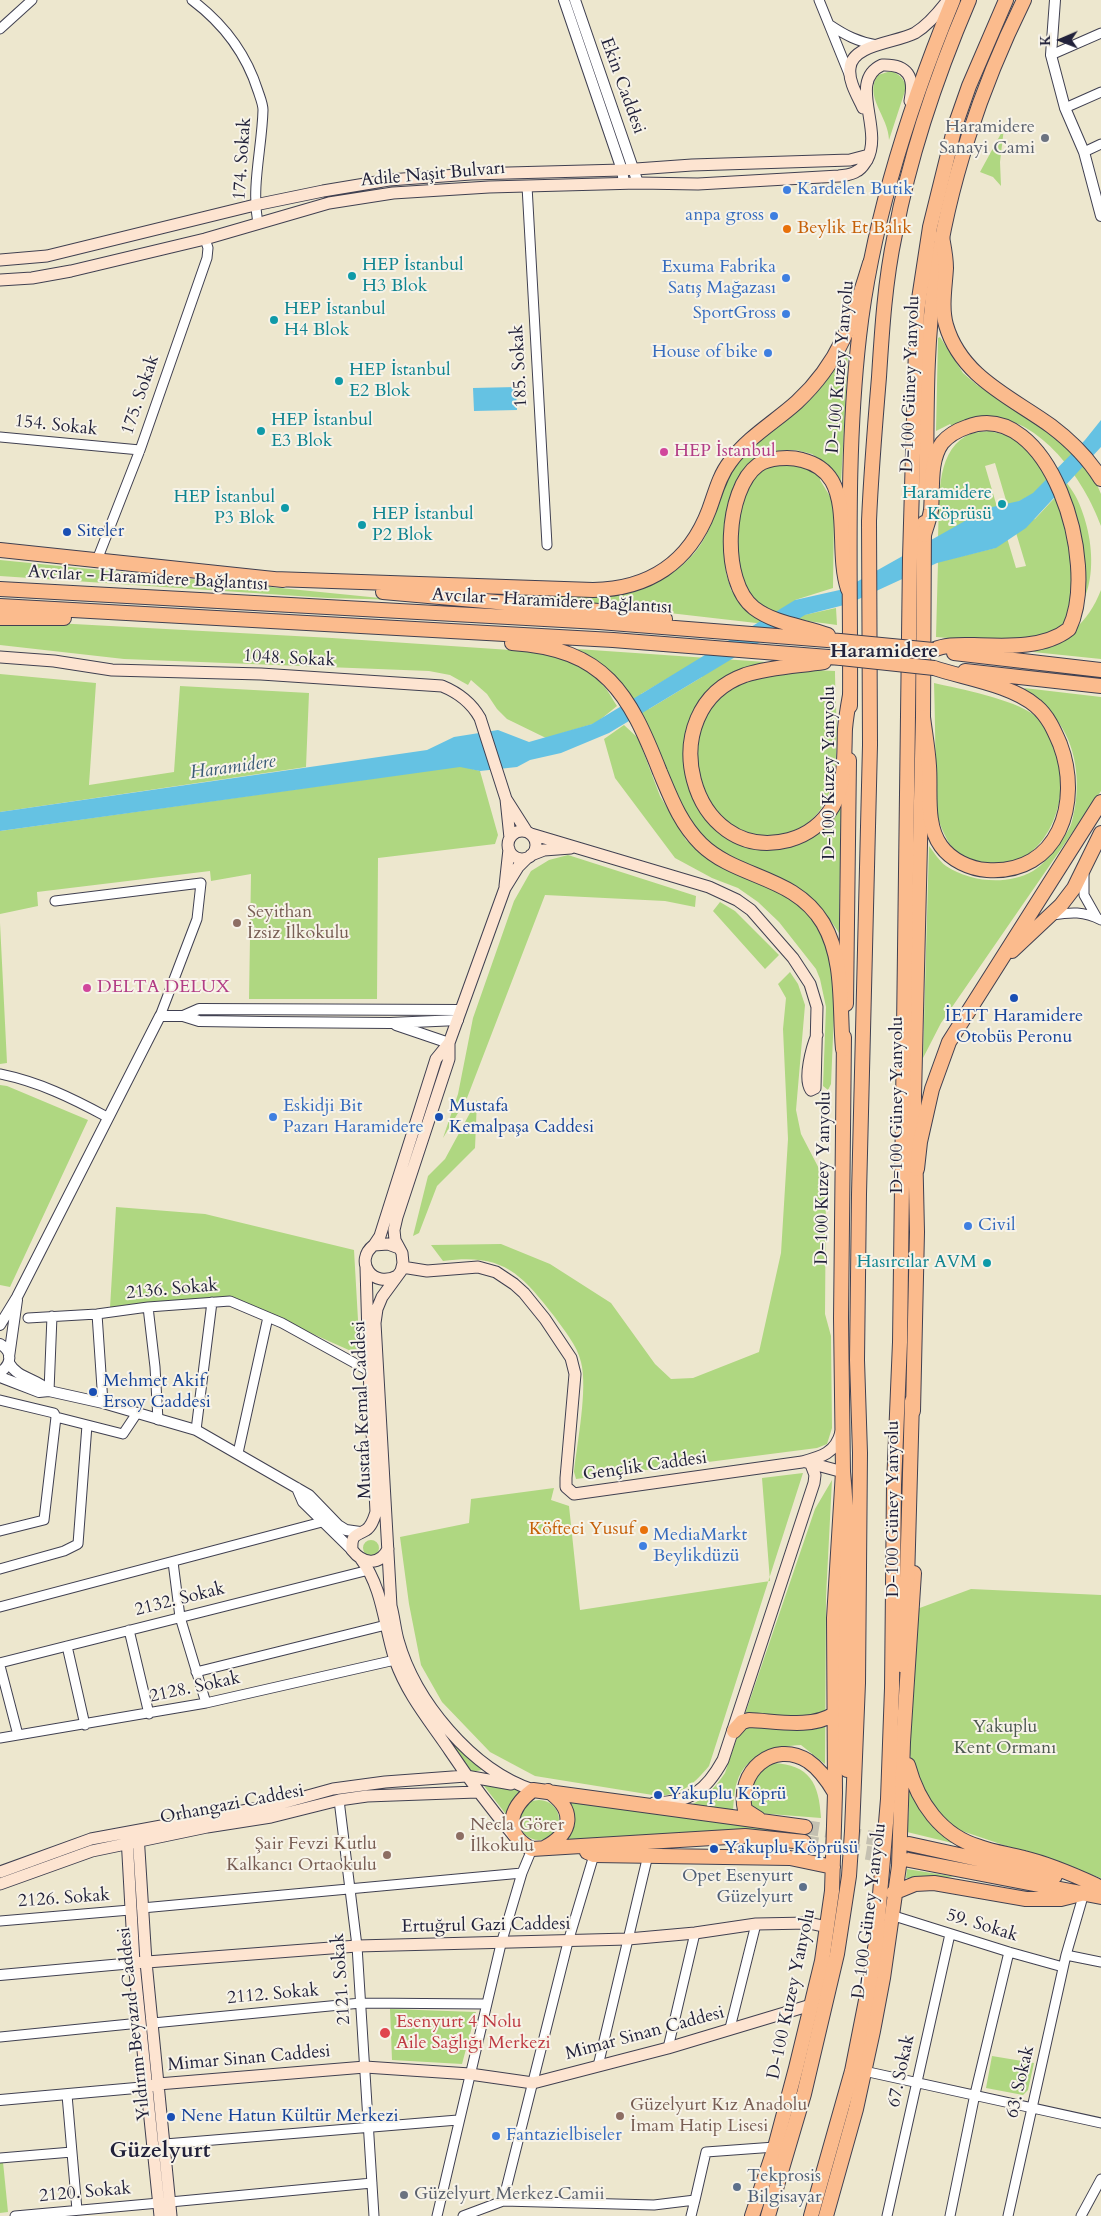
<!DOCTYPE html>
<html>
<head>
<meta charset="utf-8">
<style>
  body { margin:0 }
  #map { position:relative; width:1101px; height:2216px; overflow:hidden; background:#ede7ce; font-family:Cardo,serif }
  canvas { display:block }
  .north { position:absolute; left:1036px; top:15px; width:50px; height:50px; -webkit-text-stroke:4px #f7f3e8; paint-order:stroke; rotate:269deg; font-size:14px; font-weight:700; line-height:20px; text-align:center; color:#22223b }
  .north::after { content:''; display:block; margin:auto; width:18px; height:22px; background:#22223b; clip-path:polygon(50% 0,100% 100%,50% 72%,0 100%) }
</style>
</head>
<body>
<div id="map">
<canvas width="1101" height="2216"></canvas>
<div class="north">K</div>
</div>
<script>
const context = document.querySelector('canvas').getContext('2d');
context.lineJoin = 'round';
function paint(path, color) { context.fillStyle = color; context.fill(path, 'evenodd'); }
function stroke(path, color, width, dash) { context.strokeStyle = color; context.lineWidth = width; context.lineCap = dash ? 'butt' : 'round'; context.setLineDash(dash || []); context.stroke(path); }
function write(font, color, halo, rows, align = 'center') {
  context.font = font + ' Cardo,serif'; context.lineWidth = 4; context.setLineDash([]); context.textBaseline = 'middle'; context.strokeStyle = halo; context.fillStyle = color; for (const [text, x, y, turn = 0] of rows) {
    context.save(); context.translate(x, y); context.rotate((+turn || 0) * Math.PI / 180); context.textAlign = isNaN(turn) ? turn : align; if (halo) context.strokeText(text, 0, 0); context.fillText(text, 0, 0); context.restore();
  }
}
paint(new Path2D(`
  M891 71C899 74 905 79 906 88L889 140C889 117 863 96 878 75Z
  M1004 128 1000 162 1001 186 993 177 980 172Z
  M940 337 963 373 977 385 1052 435 1081 461 1095 480 1101 494V526C1081 470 1020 389 952 426L950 424 936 431 938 338Z
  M848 352 841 483 826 464 812 454 796 450 775 451 764 454 754 460 729 510 723 545 726 573 731 590 743 606 765 624 487 592C556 595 652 612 699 547 717 522 719 490 736 465 755 437 787 424 810 400 824 386 835 368 848 352Z
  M989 431C1003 434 1020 438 1032 446 1045 456 1072 486 1078 501 1097 543 1101 609 1053 631 1016 647 974 640 936 637L938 562 995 548 1007 538 1016 568 1026 566 1014 526 1035 519 1063 489 1033 494 1008 507 995 463 985 466 997 507 938 538C940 505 934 454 966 436 972 432 982 432 989 431Z
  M782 463C798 466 809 467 821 478L820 480 831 498 834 508 833 588 795 600 804 615 836 608 837 625C809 621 770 618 751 596 727 570 733 493 760 471 766 466 774 465 782 463Z
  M0 560 400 600 328 598 0 576Z
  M1101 590V659L1033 652C1068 638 1087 625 1101 590Z
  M0 623H55L332 638 540 652C561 659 586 666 601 683 607 689 612 698 617 706L596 723 546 738 507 719 497 709 487 694 471 680 468 685 450 675 429 671 124 659 0 645Z
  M577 649 766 662C752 666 736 669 724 677 651 728 684 854 776 849 790 849 807 843 818 833 827 825 834 812 841 803L839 933C822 904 792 885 762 871 746 862 726 856 711 844 701 836 693 826 686 815L643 716 626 688 610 671ZM694 663 702 677 649 709 641 694Z
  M812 670 835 671C835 707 842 763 828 796 810 837 766 846 730 824 723 820 714 813 710 807 705 800 695 775 695 768 695 762 696 755 697 749 705 684 756 675 812 670Z
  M0 674 96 683 89 785 174 772 180 686 309 693 306 767 0 812Z
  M934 683C960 689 1013 699 1034 715 1043 721 1048 734 1053 743 1078 795 1044 881 976 863 967 860 954 851 949 843 945 836 939 823 937 815 935 802 937 787 936 774 935 743 935 713 934 683Z
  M1024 688 1101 697V791L941 1023 923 1058 929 846C934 852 939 861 946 866 970 882 1007 886 1033 871 1043 865 1049 856 1056 847 1062 840 1070 830 1072 821 1081 789 1078 750 1059 723 1050 709 1037 699 1024 688Z
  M624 725 638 738 660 796 686 840 709 859 786 895 812 918 826 941 835 990 831 1084 828 1090 823 1086 826 1007 820 979 816 969 779 922 758 902 738 888 712 878 675 858 615 778 604 739Z
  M461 766 480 771 498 835 495 844 378 858 377 999H249L251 874 211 881 210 871 37 892 38 906 0 914V831Z
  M568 855 696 896 695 907 665 901 545 895 467 1098 443 1138 458 1094 473 1018 514 901 531 871 549 860Z
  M720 902 735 911 779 955 765 969 713 911Z
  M0 923 7 1063 0 1064Z
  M790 972 798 984 805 1005 796 1110 801 1134 826 1182 825 1314 831 1336 832 1428 827 1444 817 1448 576 1479 574 1472C577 1443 588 1389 581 1362 577 1345 564 1330 554 1316 520 1272 502 1253 443 1261L431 1245 501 1244 550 1264 611 1303 655 1364 671 1379 693 1378 759 1352 781 1253 788 1139 783 1029 786 998 778 984Z
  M0 1085 7 1086 88 1120 10 1287 0 1285Z
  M477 1100 475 1148 437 1186 419 1233 413 1236 428 1176 445 1159Z
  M116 1207 205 1214 354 1250 360 1355 230 1297 110 1308Z
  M803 1473 709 1766C693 1785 684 1793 659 1796L535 1776 490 1752 442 1702 421 1665 409 1604 400 1537 469 1523 471 1499 554 1488 551 1500 569 1506 580 1610 770 1581 762 1478Z
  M832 1480 826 1597 825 1764 801 1745C775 1746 746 1754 737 1782 734 1790 734 1801 733 1810L691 1805C706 1797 715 1788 725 1773L815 1509Z
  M363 1548a8 8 0 1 1 16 0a8 8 0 1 1-16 0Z
  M971 1589 1101 1595V1878L959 1830 939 1814 927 1798 913 1770 908 1744 914 1691 917 1609Z
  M442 1731 486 1769 472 1772Z
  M773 1763C810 1765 819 1783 821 1818L757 1813 748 1806 751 1777Z
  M481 1782 522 1791 509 1805 508 1817Z
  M906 1784C925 1820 936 1825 969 1847L907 1832 909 1808 905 1794Z
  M519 1820a20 20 0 1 1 40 0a20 20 0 1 1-40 0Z
  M566 1800 805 1831V1838L753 1830 567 1840C575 1822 577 1817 566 1800Z
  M907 1869 956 1877 906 1878Z
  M390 2009 476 2012 462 2064 392 2060Z
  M992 2056 1034 2063 1028 2090 1023 2095 986 2088Z
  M0 2162H3L8 2212 0 2213Z`), '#afd781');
paint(new Path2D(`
  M516 387 517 410 474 411 473 388Z
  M1101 420V447L1026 528 996 548 937 563 848 604 805 615 609 733 561 753 530 760 517 767 480 771 460 767 0 831V812L427 750 454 737 498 730 529 742 592 724 795 600 844 589 988 508 1019 501 1033 493 1085 440Z`), '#65c2e3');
stroke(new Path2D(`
  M805 1827 909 1844
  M804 1842 909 1860`), '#c4c0b1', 14, [14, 7]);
const minor = new Path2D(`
  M192 0C224 24 246 53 258 91 260 97 263 104 263 110 262 148 251 186 258 224
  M819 0 849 74
  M830 25C845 35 858 42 877 45
  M0 29 32 0
  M1051 55 1101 33
  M1065 108 1101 92
  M1084 152 1101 144
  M527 186 547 545
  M0 437 140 450
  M97 560 140 450 207 258 208 248 205 239
  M1084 875V895L1097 918
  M55 901 201 883 197 919 160 1016
  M1052 915C1071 912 1084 911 1101 920
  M0 1074C39 1082 72 1098 107 1117
  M148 1307 155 1367 158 1420
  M97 1314 103 1403
  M28 1318 97 1314 148 1307 230 1301 282 1323 369 1371
  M49 1391 52 1316
  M0 1400 54 1413 56 1417 44 1520 0 1531
  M56 1417 123 1434 137 1413
  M196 1430 212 1302
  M238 1453 268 1317
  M173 1562 180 1617 206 1703
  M0 1569 64 1551 78 1544 87 1425
  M0 1607 322 1522
  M129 1630 149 1714
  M67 1646 85 1725
  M0 1663 369 1570
  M0 1666 18 1735
  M196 1672 386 1625
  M0 1738 206 1703 395 1660
  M339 1800 357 1946 374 2216
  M142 1908 522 1873
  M891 1915 1009 1952 1063 1967
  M0 1921 130 1910
  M1066 1955 1101 1962
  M153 2023 361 2003 486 2004
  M730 2028 756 1924
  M0 2037 140 2023
  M668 2048 695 1933
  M598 2066 648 1855
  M864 2071 1101 2123
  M67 2095 77 2210
  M165 2144 458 2120
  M0 2158 72 2152
  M503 2201 568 1942 594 1855
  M170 2202 372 2183
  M15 2216 159 2203
  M437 2216 501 1944 522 1873 532 1849
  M463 2216 503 2201 654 2205 695 2200 706 2152 775 2147
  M691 2216 695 2200
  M887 2216 950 1934
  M950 2216 975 2094 1009 1952
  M1008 2216 1066 1955 1084 1893
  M1081 2216 1101 2179`);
const tertiary = new Path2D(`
  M564 0 622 170 624 183
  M575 0 638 183
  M1055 0 1051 55 1065 108 1084 152 1101 216
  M183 1016 199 1009 461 1010
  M396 1025 449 1043
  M0 1325 17 1297 160 1016H183L199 1021 267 1022 390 1023 458 1020
  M0 1344C13 1351 12 1365 0 1372
  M9 1357 17 1300
  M9 1363C18 1379 37 1378 49 1391
  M0 1377 39 1392 49 1391 103 1403 196 1430 309 1495 338 1525 346 1530 360 1532
  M297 1488 303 1502 352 1550
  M0 1975 134 1963
  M0 2100 147 2087`);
const secondary = new Path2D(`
  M863 108C858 97 848 81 850 68 852 44 896 43 915 33 928 25 939 12 948 0
  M0 260 47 256 255 205 323 191 389 180 471 174 622 170 692 165 850 160 869 155
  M0 280 32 278 71 271 205 239 329 203 393 193 489 187 638 183 698 184 839 176C845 175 852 175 857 171 862 169 864 164 867 160 884 129 847 81 882 65 908 64 915 77 910 101
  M0 657 54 661 112 670 261 674 442 686C459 693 471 702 480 718L506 799 510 838
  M506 799 527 832
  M508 845a14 14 0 1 1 28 0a14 14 0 1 1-28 0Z
  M531 834 709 887 737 900 751 910 793 958 810 984 817 1007 815 1088 811 1090C803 1079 812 1047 817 1035
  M531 855 544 850 571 848
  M505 886 509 849
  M449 1043V1059L397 1217 394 1230 395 1240 402 1253 403 1263 401 1271 382 1297 377 1309 375 1323 391 1606C394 1617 395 1629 398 1640 415 1701 472 1770 533 1790
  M374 1245 380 1236 436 1059 449 1043 505 888 518 867 527 858
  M366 1267 369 1371 376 1512C374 1518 372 1526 366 1530 356 1536 351 1534 352 1550 362 1563 379 1567 388 1549
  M402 1267 427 1271 478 1267 496 1272 514 1284 524 1293 545 1319 571 1358 575 1374 566 1478V1487L574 1494 802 1462C821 1457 836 1453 841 1432
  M397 1276C373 1289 353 1261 374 1245L388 1244 399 1248
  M806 1462 843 1472
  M361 1559C383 1588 384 1626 395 1660 408 1696 429 1720 450 1751 470 1781 491 1809 514 1836
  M654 1803C691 1802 706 1791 723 1760L814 1483 815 1475 810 1462
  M138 1834 146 1962 171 2216
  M127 1837 134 1963 160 2216
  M0 1872 91 1839 275 1805 333 1789 385 1782 466 1776 511 1784
  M0 1884 92 1851 207 1827 271 1817 339 1800 367 1796 477 1792
  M134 1963 357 1946 628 1939 695 1933 756 1924 809 1923 827 1927
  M147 2087 158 2084 365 2067 470 2074 533 2083 668 2048 811 2005`);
const primary = new Path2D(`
  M926 489C927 420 925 350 935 281 948 185 981 87 1024 0
  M850 706C851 583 845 460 859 337 872 221 909 107 953 0
  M846 1004 849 760
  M913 1411 917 1232 914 1096 923 717 924 523
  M734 1731 742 1722 749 1720C776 1721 811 1729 834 1714
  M908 1765C918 1802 941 1836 980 1847 994 1852 1009 1854 1024 1858 1049 1864 1072 1874 1096 1885
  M759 1819 745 1810C736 1772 773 1739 808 1761 820 1769 828 1781 835 1793
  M804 1842 745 1836 532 1849C502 1834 509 1808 533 1790L805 1827
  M909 1844 1055 1876
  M544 1848C573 1833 576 1810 548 1791
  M587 1852 594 1855 790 1858 833 1867
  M909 1860 1101 1897
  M893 1893 915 1884 934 1883 1026 1899H1061L1081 1894
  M752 2216 775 2147 796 2068 822 1961 832 1891 835 1793 834 1618 843 1472 841 1318 844 1037
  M826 2216 856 2109 873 2031 883 1978 899 1866 903 1742 914 1573`);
const trunk = new Path2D(`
  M942 237C944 248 946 257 946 268 945 286 941 307 946 325 961 377 1011 397 1051 426 1071 441 1088 458 1101 479
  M924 535C926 527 930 518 931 510 933 489 929 461 942 443 948 436 958 430 967 427 1048 396 1101 563 1069 629 1044 649 1004 646 974 645 960 645 946 644 933 650
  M0 550 283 580
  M274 579 593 590C648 589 689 563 709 510 715 494 719 476 730 462 748 437 775 422 797 402 841 361 853 319 870 263
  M0 589 599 622 840 641
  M383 592 610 612 665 619
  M0 606 613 640 841 658
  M0 618H64
  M828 635C804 626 775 624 754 608 720 582 725 489 758 465 768 458 789 456 802 460 814 463 825 469 832 481 848 509 837 556 848 589
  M512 643C605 649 629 693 660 772 671 798 680 823 701 844 737 879 794 875 823 923 845 961 839 1007 843 1049
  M954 653 1101 670
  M824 662C797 666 770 667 745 675 649 709 690 866 789 840 807 835 823 823 833 806 846 782 844 755 845 729 846 717 848 706 850 695
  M965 671 1101 686
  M923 717C925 733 928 749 929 766 931 792 925 824 941 846 951 860 970 869 987 870 1059 875 1082 802 1060 744 1054 730 1048 716 1036 706 1012 685 964 678 934 668
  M1012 951 1061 905 1074 888 1101 833
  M917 1169 920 1142 932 1089 949 1042 1101 802
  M843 1472C853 1571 841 1671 847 1770
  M901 1665 907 1581 912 1401
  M768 2216 804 2094 837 1954 849 1876 852 1831 858 1683 860 1453 857 1360 859 1194 870 745 869 521C871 473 875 425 879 377 882 329 885 281 895 234 910 154 937 75 969 0
  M811 2216 852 2071 870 1980 876 1942 888 1799 892 1688 894 1485 900 1342 910 558 917 312 930 227 955 126 969 86 1006 0`);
stroke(minor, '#404051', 11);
stroke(tertiary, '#404051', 12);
stroke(secondary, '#404051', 13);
stroke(primary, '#404051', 16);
stroke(trunk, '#404051', 16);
stroke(minor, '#fff', 9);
stroke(tertiary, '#fff', 10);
stroke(secondary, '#fde4d1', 11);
stroke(primary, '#fbbb8d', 14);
stroke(trunk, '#fbbb8d', 14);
const trunkBridge = new Path2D(`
  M840 641 933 650
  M841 658 934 668`);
stroke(trunkBridge, '#404051', 16, []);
stroke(trunkBridge, '#fbbb8d', 14);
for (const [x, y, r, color] of [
  [1045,138,5,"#6b7280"],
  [787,190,5,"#3f7fe0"],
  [774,216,5,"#3f7fe0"],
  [787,229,5,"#e8710a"],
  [352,276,5,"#0f9aa8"],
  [786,278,5,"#3f7fe0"],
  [786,314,5,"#3f7fe0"],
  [274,320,5,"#0f9aa8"],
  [768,353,5,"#3f7fe0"],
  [339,381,5,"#0f9aa8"],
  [261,431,5,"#0f9aa8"],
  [664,452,5,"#d1479c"],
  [1002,504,5,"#0f9aa8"],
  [285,508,5,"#0f9aa8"],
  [362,525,5,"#0f9aa8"],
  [67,532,5,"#1a4fb4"],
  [237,923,5,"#8d6e63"],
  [87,988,5,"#d1479c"],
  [1014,998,5,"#1a4fb4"],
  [273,1117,5,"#3f7fe0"],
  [439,1117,5,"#1a4fb4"],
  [968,1226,5,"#3f7fe0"],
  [987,1263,5,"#0f9aa8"],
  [93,1392,5,"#1a4fb4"],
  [644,1530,5,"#e8710a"],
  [643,1546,5,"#3f7fe0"],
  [658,1795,5,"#1a4fb4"],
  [460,1836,5,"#8d6e63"],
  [714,1849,5,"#1a4fb4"],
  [387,1855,5,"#8d6e63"],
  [803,1887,5,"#5c6f8a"],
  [385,2033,6,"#e0444e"],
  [620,2116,5,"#8d6e63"],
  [171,2117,5,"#1a4fb4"],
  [496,2136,5,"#3f7fe0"],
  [737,2187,5,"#5c6f8a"],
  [404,2195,5,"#6b7280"]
]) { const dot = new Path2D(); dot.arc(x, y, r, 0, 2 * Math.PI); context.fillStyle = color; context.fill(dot); stroke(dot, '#f7f3e8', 2); }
write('18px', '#22223b', '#f7f3e8', [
  ["Ekin Caddesi",622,86,70],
  ["174. Sokak",243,159,-86],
  ["Adile Naşit Bulvarı",433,175,-5],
  ["185. Sokak",520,366,-93],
  ["D-100 Kuzey Yanyolu",841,367,-85],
  ["D-100 Güney Yanyolu",911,384,-88],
  ["175. Sokak",141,395,-71],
  ["154. Sokak",56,426,6],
  ["Avcılar - Haramidere Bağlantısı",148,579,3],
  ["Avcılar - Haramidere Bağlantısı",552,602,3],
  ["1048. Sokak",289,659,3],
  ["D-100 Kuzey Yanyolu",830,773,-90],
  ["D-100 Güney Yanyolu",898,1105,-90],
  ["D-100 Kuzey Yanyolu",824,1178,-89],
  ["2136. Sokak",172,1290,-5],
  ["Mustafa Kemal Caddesi",363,1410,-92],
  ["Gençlik Caddesi",645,1467,-8],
  ["D-100 Güney Yanyolu",894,1509,-90],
  ["2132. Sokak",180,1600,-14],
  ["2128. Sokak",195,1688,-12],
  ["Orhangazi Caddesi",232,1805,-11],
  ["2126. Sokak",64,1899,-4],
  ["D-100 Güney Yanyolu",870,1911,-83],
  ["Ertuğrul Gazi Caddesi",486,1926,-1],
  ["59. Sokak",982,1926,17],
  ["2121. Sokak",342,1979,-94],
  ["D-100 Kuzey Yanyolu",792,1994,-78],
  ["2112. Sokak",273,1995,-5],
  ["Yıldırım Beyazıd Caddesi",135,2024,-96],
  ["Mimar Sinan Caddesi",645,2034,-15],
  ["Mimar Sinan Caddesi",249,2059,-5],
  ["67. Sokak",902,2071,-78],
  ["63. Sokak",1021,2082,-77],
  ["2120. Sokak",85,2193,-5]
]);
write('18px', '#5b616d', '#f7f3e8', [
  ["Haramidere",1035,128],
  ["Sanayi Cami",1035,149],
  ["Güzelyurt Merkez Camii",414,2195,"left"]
], 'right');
write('18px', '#366cbe', '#f7f3e8', [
  ["Kardelen Butik",797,190],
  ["anpa gross",764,216,"right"],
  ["Exuma Fabrika",776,268,"right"],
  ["Satış Mağazası",776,289,"right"],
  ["SportGross",776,314,"right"],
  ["House of bike",758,353,"right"],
  ["Eskidji Bit",283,1107],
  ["Pazarı Haramidere",283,1128],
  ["Civil",978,1226],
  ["MediaMarkt",653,1536],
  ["Beylikdüzü",653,1557],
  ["Fantazielbiseler",506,2136]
], 'left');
write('18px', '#c56008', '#f7f3e8', [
  ["Beylik Et Balık",797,229],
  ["Köfteci Yusuf",634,1530,"right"]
], 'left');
write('18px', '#0d838f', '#f7f3e8', [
  ["HEP İstanbul",362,266],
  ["H3 Blok",362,287],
  ["HEP İstanbul",284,310],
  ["H4 Blok",284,331],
  ["HEP İstanbul",349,371],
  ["E2 Blok",349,392],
  ["HEP İstanbul",271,421],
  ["E3 Blok",271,442],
  ["Haramidere",992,494,"right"],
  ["Köprüsü",992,515,"right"],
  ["HEP İstanbul",275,498,"right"],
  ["P3 Blok",275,519,"right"],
  ["HEP İstanbul",372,515],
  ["P2 Blok",372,536],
  ["Hasırcılar AVM",977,1263,"right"]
], 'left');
write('18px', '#b23c85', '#f7f3e8', [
  ["HEP İstanbul",674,452],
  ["DELTA DELUX",97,988]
], 'left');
write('18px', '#164399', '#f7f3e8', [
  ["Siteler",77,532],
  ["İETT Haramidere",1014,1017,"center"],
  ["Otobüs Peronu",1014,1038,"center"],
  ["Mustafa",449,1107],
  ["Kemalpaşa Caddesi",449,1128],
  ["Mehmet Akif",103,1382],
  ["Ersoy Caddesi",103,1403],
  ["Yakuplu Köprü",668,1795],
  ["Yakuplu Köprüsü",724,1849],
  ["Nene Hatun Kültür Merkezi",181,2117]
], 'left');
write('18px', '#785e54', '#f7f3e8', [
  ["Seyithan",247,913],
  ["İzsiz İlkokulu",247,934],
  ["Necla Görer",470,1826],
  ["İlkokulu",470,1847],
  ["Şair Fevzi Kutlu",377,1845,"right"],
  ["Kalkancı Ortaokulu",377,1866,"right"],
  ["Güzelyurt Kız Anadolu",630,2106],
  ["İmam Hatip Lisesi",630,2127]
], 'left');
write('18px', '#4c5850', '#f7f3e8', [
  ["Yakuplu",1005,1728],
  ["Kent Ormanı",1005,1749]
]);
write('18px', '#4e5e75', '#f7f3e8', [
  ["Opet Esenyurt",793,1877],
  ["Güzelyurt",793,1898],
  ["Tekprosis",747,2177,"left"],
  ["Bilgisayar",747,2198,"left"]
], 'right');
write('18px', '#be3a42', '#f7f3e8', [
  ["Esenyurt 4 Nolu",396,2023],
  ["Aile Sağlığı Merkezi",396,2044]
], 'left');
write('italic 19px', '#395a76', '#f7f3e8', [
  ["Haramidere",233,768,-8]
]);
write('bold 20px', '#22223b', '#f7f3e8', [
  ["Haramidere",884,652]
]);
write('bold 22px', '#22223b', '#f7f3e8', [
  ["Güzelyurt",160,2152]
]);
</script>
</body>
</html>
